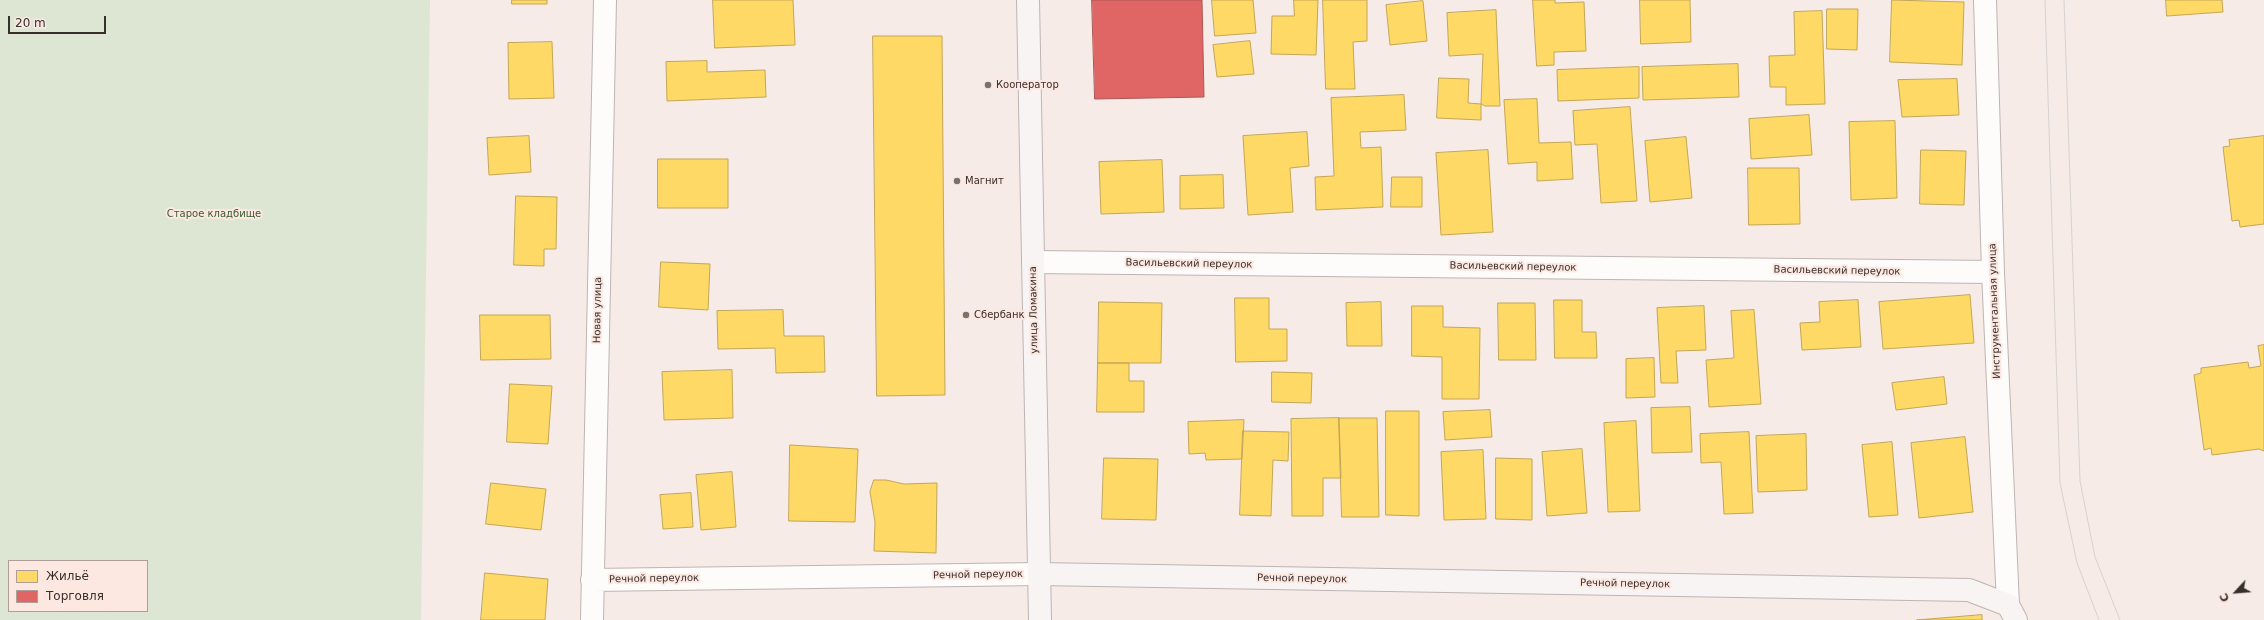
<!DOCTYPE html>
<html>
<head>
<meta charset="utf-8">
<style>
  body { margin:0 }
  #map { position:relative; width:2264px; height:620px; overflow:hidden; background:#f6ebe7; font-family:"DejaVu Sans",sans-serif }
  canvas { display:block }
  .legend { position:absolute; left:8px; top:560px; width:140px; height:52px; box-sizing:border-box; background:#fce8e1; border:1px solid #ad9e99; margin:0; padding:5px 7px; list-style:none; font-size:12px; color:#372f2c }
  .legend li { display:flex; align-items:center; gap:8px; height:20px }
  .legend b { width:20px; border:1px solid #ad9e99 }
  .north { position:absolute; left:2216px; top:572px; width:40px; height:40px; -webkit-text-stroke:3px #fce8e1; paint-order:stroke; rotate:244deg; font-size:11px; font-weight:700; line-height:16px; text-align:center; color:#372f2c }
  .north::after { content:''; display:block; margin:auto; width:14px; height:18px; background:#372f2c; clip-path:polygon(50% 0,100% 100%,50% 72%,0 100%) }
  .scale { position:absolute; left:8px; top:16px; width:98px; height:18px; box-sizing:border-box; border:2px solid #372f2c; border-top:0; padding-left:5px; font-size:12px; line-height:14px; white-space:nowrap; color:#372f2c; -webkit-text-stroke:3px #fce8e1; paint-order:stroke }
</style>
</head>
<body>
<div id="map">
<canvas width="2264" height="620"></canvas>
<ul class="legend">
<li><b style="height:11px;background:#ffd966"></b>Жильё</li>
<li><b style="height:11px;background:#e06666"></b>Торговля</li>
</ul>
<div class="north">С</div>
<div class="scale">20 m</div>
</div>
<script>
const context = document.querySelector('canvas').getContext('2d');
context.lineJoin = 'round';
function paint(path, color) { context.fillStyle = color; context.fill(path, 'evenodd'); }
function stroke(path, color, width, dash) { context.strokeStyle = color; context.lineWidth = width; context.lineCap = dash ? 'butt' : 'round'; context.setLineDash(dash || []); context.stroke(path); }
function write(font, color, halo, rows, align = 'center') {
  context.font = font + ' "DejaVu Sans",sans-serif'; context.lineWidth = 4; context.setLineDash([]); context.textBaseline = 'middle'; context.strokeStyle = halo; context.fillStyle = color; for (const [text, x, y, turn = 0] of rows) {
    context.save(); context.translate(x, y); context.rotate((+turn || 0) * Math.PI / 180); context.textAlign = isNaN(turn) ? turn : align; if (halo) context.strokeText(text, 0, 0); context.fillText(text, 0, 0); context.restore();
  }
}
paint(new Path2D(`
  M0 0H430L421 620H0ZM9 561H147V611H9Z`), '#dde6d3');
const homes = new Path2D(`
  M512 0H547V4H512Z
  M713 0H793L795 45 715 48Z
  M1212 0H1253L1256 33 1215 36Z
  M1294 0H1318L1316 55 1271 54 1272 16H1294Z
  M1323 0H1367V41L1353 42 1355 89H1326Z
  M1533 0H1555V3L1584 2 1586 51 1554 52V65L1537 66Z
  M1640 0H1690L1691 42 1641 44Z
  M1892 0 1964 2 1962 65 1890 62Z
  M2166 0H2222L2223 12 2167 16Z
  M1423 1 1427 41 1390 45 1386 5Z
  M1827 9H1858L1857 50 1827 49Z
  M1496 10 1500 106H1485L1481 104 1483 54 1449 56 1447 13Z
  M1822 11 1825 104 1786 105V87H1770L1769 56 1795 55 1794 12Z
  M873 36H942L945 395 877 396Z
  M1250 41 1254 74 1217 77 1213 45Z
  M552 42 554 98 509 99 508 43Z
  M707 61V72L765 70 766 97 667 101 666 62Z
  M1738 64 1739 97 1643 100 1642 67Z
  M1639 67V98L1558 101 1557 70Z
  M1439 78 1469 79 1468 103 1481 104V120L1437 118Z
  M1957 79 1959 115 1902 117 1898 80Z
  M1404 95 1406 130 1360 132 1361 148 1381 147 1383 207 1316 210 1315 177 1334 176 1331 98Z
  M1537 99 1539 143 1571 142 1573 179 1537 181V162L1508 164 1504 100Z
  M1630 107 1637 201 1601 203 1597 144 1575 145 1573 111Z
  M1809 115 1812 155 1751 159 1749 119Z
  M1895 121 1897 198 1851 200 1849 122Z
  M1307 132 1309 166 1290 168 1293 212 1248 215 1243 136Z
  M529 136 531 172 489 175 487 138Z
  M2264 136V224L2240 227 2239 220 2232 221 2223 147 2230 146 2229 140Z
  M1686 137 1692 198 1650 202 1645 141Z
  M1488 150 1493 232 1441 235 1436 153Z
  M1921 150 1966 151 1964 205 1920 204Z
  M658 159H728V208H658Z
  M1162 160 1164 212 1101 214 1099 162Z
  M1748 168H1799L1800 224 1749 225Z
  M1223 175 1224 208 1180 209V176Z
  M1392 177H1422V207H1391Z
  M516 196 557 197 556 249H544V266L514 265Z
  M661 262 710 264 708 310 659 307Z
  M1970 295 1974 343 1883 349 1879 302Z
  M1235 298H1269V329H1287V361L1236 362Z
  M1554 300H1582V332H1596L1597 358H1555Z
  M1858 300 1861 347 1802 350 1800 323 1820 322 1819 302Z
  M1099 302 1162 303 1161 363H1098Z
  M1381 302 1382 346H1347L1346 303Z
  M1498 303H1535L1536 360H1499Z
  M1412 306H1443V327L1480 328 1479 399H1442V357L1412 356Z
  M1704 306 1706 350 1676 351 1678 383H1661L1657 308Z
  M783 310 784 336H824L825 372 776 373 775 348 718 349 717 311Z
  M1754 310 1761 404 1709 407 1706 360 1734 358 1731 311Z
  M480 315H550L551 359 481 360Z
  M2264 345V451L2259 449 2212 455 2211 448 2204 450 2194 375 2201 373V368L2248 362 2249 368 2261 366 2258 346Z
  M1654 358 1655 397 1626 398V359Z
  M1098 363H1129V381H1144V412H1097Z
  M732 370 733 418 664 420 662 372Z
  M1272 372 1312 373 1311 403 1272 402Z
  M1944 377 1947 404 1896 410 1892 383Z
  M510 384 552 386 548 444 507 442Z
  M1690 407 1692 452 1652 453 1651 408Z
  M1490 410 1492 437 1445 440 1443 412Z
  M1386 411H1419V516L1386 515Z
  M1339 418 1341 478H1323V516H1292L1291 419Z
  M1339 418H1377L1379 517H1342Z
  M1244 420 1242 459 1206 460 1205 453 1189 454 1188 422Z
  M1636 421 1640 511 1608 512 1604 423Z
  M1243 431 1289 432 1288 461 1273 460 1271 516 1240 515Z
  M1749 432 1753 513 1724 514 1721 462 1701 463 1700 434Z
  M1806 434 1807 490 1758 492 1756 436Z
  M1965 437 1973 512 1919 518 1911 443Z
  M1892 442 1898 515 1869 517 1862 445Z
  M790 445 858 449 855 522 789 521Z
  M1582 449 1587 513 1547 516 1542 452Z
  M1483 450 1486 519 1444 520 1441 452Z
  M1104 458 1158 459 1156 520 1102 519Z
  M1496 458 1532 459V520L1496 519Z
  M732 472 736 527 701 530 696 475Z
  M874 480H886L904 484 937 483 936 553 874 551 875 522 870 492Z
  M491 483 546 489 541 530 486 524Z
  M691 493 693 527 663 529 660 495Z
  M485 573 548 579 545 620H481Z
  M1982 615V620H1917Z`);
paint(homes, '#ffd966');
stroke(homes, '#c3a655', 1);
const shops = new Path2D(`
  M1092 0H1202L1204 97 1095 99Z`);
paint(shops, '#e06666');
stroke(shops, '#ad5655', 1);
const minor = new Path2D(`
  M1985 0 1993 272 2008 605
  M1033 262 1993 272
  M592 580 1039 574
  M592 620 605 0`);
const secondary = new Path2D(`
  M1028 0 1040 620
  M1039 574 1969 590 2008 605 2016 620`);
stroke(minor, '#bdb5b2', 24);
stroke(secondary, '#bdb5b2', 24);
stroke(minor, '#fefcfb', 22);
stroke(secondary, '#f9f4f4', 22);
stroke(new Path2D(`
  M2045 0 2060 483 2077 563 2099 620
  M2064 0 2080 481 2095 557 2120 620`), '#d6d2d2', 1);
for (const [x, y, r, color] of [
  [988,85,4,"#7a716d"],
  [957,181,4,"#7a716d"],
  [966,315,4,"#7a716d"]
]) { const dot = new Path2D(); dot.arc(x, y, r, 0, 2 * Math.PI); context.fillStyle = color; context.fill(dot); stroke(dot, '#fce8e1', 1.5); }
write('10px', '#372f2c', '#fce8e1', [
  ["Кооператор",996,85],
  ["Магнит",965,181],
  ["Сбербанк",974,315]
], 'left');
write('10px', '#365b2c', '#fce8e1', [
  ["Старое кладбище",214,214]
]);
write('10px', '#372f2c', '#fce8e1', [
  ["Васильевский переулок",1189,264,1],
  ["Васильевский переулок",1513,267,1],
  ["Васильевский переулок",1837,271,1],
  ["Новая улица",598,310,-89],
  ["улица Ломакина",1034,310,-91],
  ["Инструментальная улица",1995,311,-92],
  ["Речной переулок",978,575,-1],
  ["Речной переулок",654,579,-1],
  ["Речной переулок",1302,579,1],
  ["Речной переулок",1625,584,1]
]);
</script>
</body>
</html>
